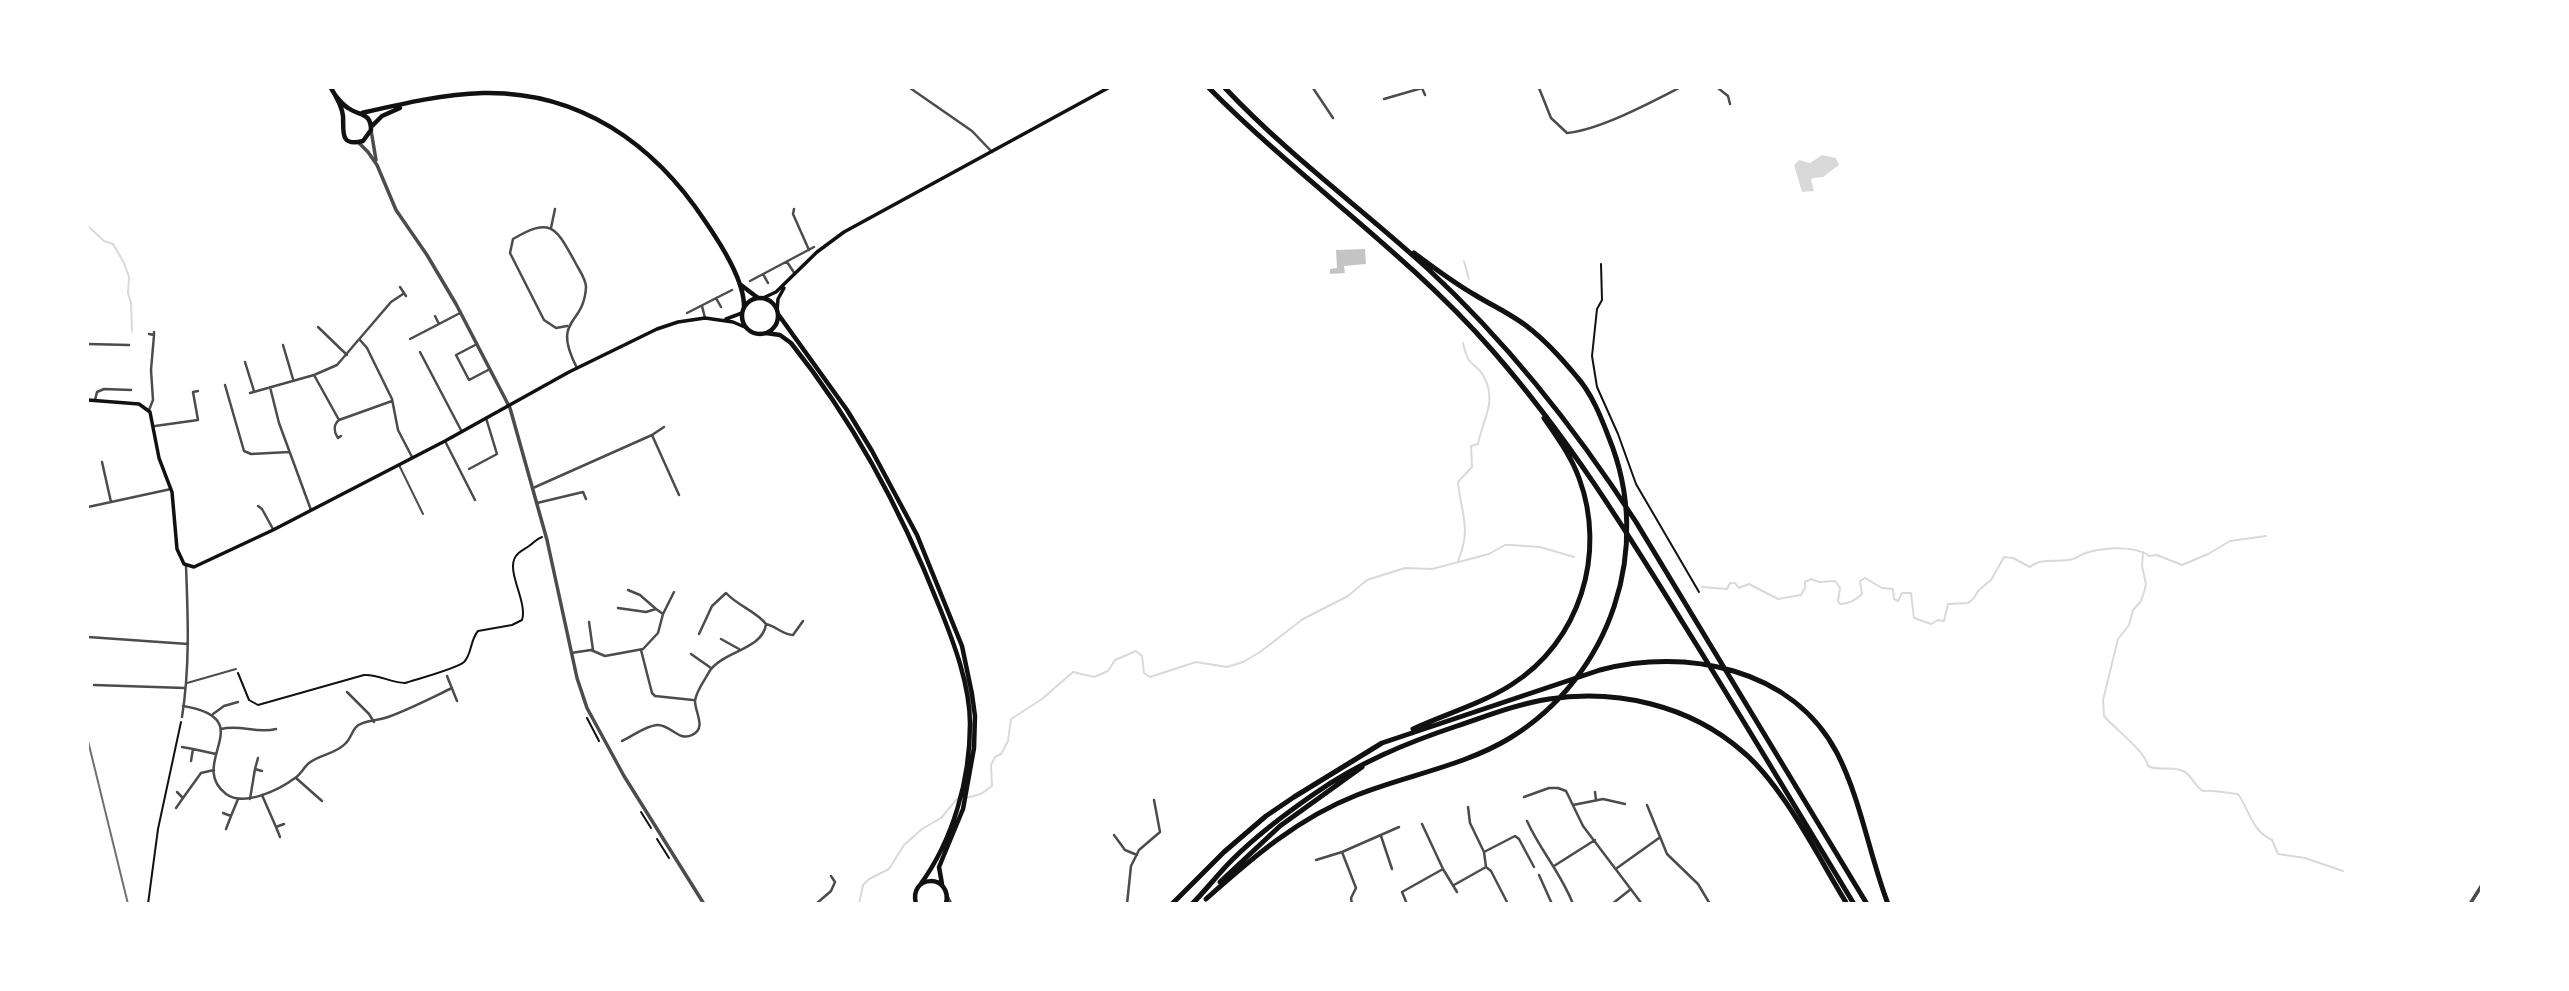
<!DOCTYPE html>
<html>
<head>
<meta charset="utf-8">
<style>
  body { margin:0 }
  #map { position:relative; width:2569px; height:991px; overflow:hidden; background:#fff; font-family:"Noto Serif",serif }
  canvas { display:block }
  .frame { position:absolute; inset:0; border:89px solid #fff; pointer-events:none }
</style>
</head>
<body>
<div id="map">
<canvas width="2569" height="991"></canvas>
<div class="frame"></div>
</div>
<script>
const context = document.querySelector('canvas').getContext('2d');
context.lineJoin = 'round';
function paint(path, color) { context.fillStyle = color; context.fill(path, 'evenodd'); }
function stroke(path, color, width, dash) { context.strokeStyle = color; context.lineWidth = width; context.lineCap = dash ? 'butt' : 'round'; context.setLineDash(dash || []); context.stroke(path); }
paint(new Path2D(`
  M1822 155 1836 158 1839 165 1823 177 1813 178 1811 180 1814 191 1802 192 1794 165 1799 160 1810 163Z`), '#d9d9d9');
stroke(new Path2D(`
  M88 226 104 241 113 244 124 263 129 277 128 293 131 303 132 331
  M1464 261 1469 279
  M2143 552 2142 566 2146 584 2144 592 2141 601 2133 610 2129 625 2118 639 2103 700 2104 716C2115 729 2146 752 2148 766 2160 772 2171 765 2183 771 2192 775 2194 786 2203 791 2215 790 2226 793 2238 794 2250 811 2251 830 2272 840L2278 854 2305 858 2343 871
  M1458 561C1472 528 1461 514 1458 482L1472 467 1471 446 1478 444C1483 418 1498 401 1483 375 1479 368 1472 365 1468 359 1466 354 1464 348 1463 343
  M1702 587 1727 589 1730 583H1735L1739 588 1749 584 1778 599 1801 595 1805 588V582L1811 579 1819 582 1835 581 1840 588 1838 601 1840 604C1850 604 1856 600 1862 594L1860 581 1865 578 1882 588 1893 589 1894 599 1898 601 1902 593H1911L1914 618 1931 624 1938 620 1944 621 1948 604 1968 603 1974 598 1978 591 1991 580 2004 557 2013 558 2030 567C2042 557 2059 563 2073 559 2079 557 2083 553 2089 552 2105 548 2135 545 2149 556L2157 555 2182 565 2208 554 2230 541 2266 536
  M966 798 981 794 992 786 991 765 995 757 1001 754 1008 741 1011 719 1042 699 1073 672 1094 677 1108 671 1115 660 1136 651 1142 656 1144 673 1150 677 1196 662 1227 667 1243 662 1260 652 1303 619 1348 596 1367 580 1405 568 1432 569 1489 554 1505 545H1510L1540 547 1574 557
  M859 904 863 885 869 879 889 869 904 845 922 829 941 818 957 799`), '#d9d9d9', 2);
paint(new Path2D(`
  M1365 249 1366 264 1344 266 1345 273 1330 274V269L1337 268 1336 250Z`), '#c4c4c4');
stroke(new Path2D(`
  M1601 264 1602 300 1597 309 1592 356 1597 387 1618 434 1636 484 1699 592
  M238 673 249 700 258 705 364 675C379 674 390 683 405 683 417 679 456 669 464 662 472 654 470 640 478 631L512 625 522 620C528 602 505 570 516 556 518 552 525 549 529 546 535 542 536 539 542 537
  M587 718 599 741
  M641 812 651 828
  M657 839 669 858
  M148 904 158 829 181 722`), '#111', 2);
stroke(new Path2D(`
  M399 465 423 514
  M187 683 236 669`), '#4c4c4c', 2);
stroke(new Path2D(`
  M910 88 972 131 992 152
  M1313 88 1333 118
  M1422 88 1425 95
  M1539 88 1551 118 1567 133C1599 130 1650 103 1679 88
  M1718 88 1728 96 1730 104
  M1384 99 1422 88
  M794 209 793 214 809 250
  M551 228 555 209
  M787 262 795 274
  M763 274 768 283
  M750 281 814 247
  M400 287 406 296
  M716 298 721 307
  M702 306 705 318
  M687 313 732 290
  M435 316 439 324 460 313
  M567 326 556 328 544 320 510 253 513 239C552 216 556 228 575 262 579 270 586 279 586 287 584 327 551 317 577 368
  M318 327 347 355
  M149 334 154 335V332
  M410 339 439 324
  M360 340 367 348 392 399 398 430 412 457
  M88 344 129 345
  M477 344 456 355 469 380 490 369
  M283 345 293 379
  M420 352 462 432
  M245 362 254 391
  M314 375 339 420
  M225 385 244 451 251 454 289 452
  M270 387 279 423 311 510
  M250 393 314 375 337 365 391 302 403 294
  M95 400 97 392 104 389 131 390
  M149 410 153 400 151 370 154 335
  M155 426 198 420 193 392 198 391
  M652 435 679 495
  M341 436 338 438C334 432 333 425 339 420L392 401
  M445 441 475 500
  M102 462 111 502
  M469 469 497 454 486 418
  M533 488 652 435 664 427
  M537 503 583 492 586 499
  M258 506 262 509 273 529
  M88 507 171 489
  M628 590 640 595 656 609
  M618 608 646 612 656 609 663 614
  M589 622 593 650
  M766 624C776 626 783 635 793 635L803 621
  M88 637 188 644
  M721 639 739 649
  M641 650 652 693 655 696 693 700
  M571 653 591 650 605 656 643 649 658 633 663 614 674 592
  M691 654 711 668
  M447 676 457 701
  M94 685 185 688
  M347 692 369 714 374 722
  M183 706C262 719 186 763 226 794 244 807 279 790 295 778 301 774 304 767 309 763 321 754 336 754 346 743 353 736 352 726 363 723 371 720 380 720 388 717 410 709 431 698 452 688
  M213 714 224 706 238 702
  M182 717C190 667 188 617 186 566
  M221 729C240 724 257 734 276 729
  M622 741C633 736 645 726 657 725 670 724 679 742 692 735 707 728 695 713 695 701 696 691 705 680 709 672 722 651 763 650 766 624 756 611 738 606 726 593L712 606 699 634
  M182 747 193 749
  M258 758 255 769 262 771
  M191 761 193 749 216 754
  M296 778 322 801
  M177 792 183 798 201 773 214 770
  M1595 792 1596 800
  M262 795 276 827
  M1524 797 1549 788H1558L1566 791 1583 826 1642 904
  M250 799 255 769
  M1573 805 1603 799 1625 804
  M1647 805 1667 854 1698 884 1710 904
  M176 808 183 798
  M223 813 231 816 238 799
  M1527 821C1540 850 1561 873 1573 904
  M1422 824 1443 869 1457 892
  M226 829 231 816
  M1114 835 1125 850 1137 855
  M1381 836 1392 869
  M280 837 276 827 284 824
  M1484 852 1515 836 1519 839 1534 867
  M1316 860 1342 852
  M1554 866 1595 840
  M1486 867 1491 871 1508 904
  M1617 868 1659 838
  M1539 875 1552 904
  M1454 885 1486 867 1484 852 1470 823 1468 807
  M816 904 831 891 835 882 831 876
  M1127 904 1131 866 1139 850 1160 832 1154 800
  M1352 904 1351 898 1356 888 1342 852 1399 827
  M1407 904 1402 892 1443 869
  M1612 904 1631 889`), '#4c4c4c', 2.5);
stroke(new Path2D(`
  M371 130 376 160
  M359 143 368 152 377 165 396 210 427 255 456 304 510 408 547 540 577 678 587 708 624 776 704 904
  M947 896 951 904
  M2470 904 2482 885`), '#4c4c4c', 3.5);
stroke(new Path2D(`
  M763 298 776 292 817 252 844 232 1108 88
  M777 311 778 299 784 288
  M726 319 742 313
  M88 400 139 404 150 412 159 458 172 492 177 549 184 564 194 567 273 530 445 441 569 372 657 329 678 322 705 318 733 322 747 328`), '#111', 3.5);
stroke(new Path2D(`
  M331 88C336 96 342 106 343 116 344 131 339 147 363 141L371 130C371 112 359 116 348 108 343 105 339 100 335 95
  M362 113C401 104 443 94 483 93 580 91 654 144 705 221 720 243 745 281 744 308
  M372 126 382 116 400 108
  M741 285 758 298
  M742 316a18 18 0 1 1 36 0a18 18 0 1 1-36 0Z
  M778 314 847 410 872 451 917 535 962 646 972 694 975 716 974 748 963 809 939 867 942 884
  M766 333 780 335 791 343C855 423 902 512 939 606 954 643 970 685 970 724 970 780 953 840 920 885
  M916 904C908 874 953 873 946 904`), '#111', 4.5);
stroke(new Path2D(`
  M1209 88C1299 179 1407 253 1492 350 1568 437 1623 526 1683 623 1741 716 1797 810 1854 904
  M1225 88C1287 154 1360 207 1427 268 1508 343 1576 429 1636 522L1867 904
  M1413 729C1445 714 1481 704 1511 685 1580 642 1607 553 1579 478 1571 456 1557 437 1544 418
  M1220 882 1280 826 1362 767
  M1206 899C1252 858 1298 818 1357 795 1407 775 1464 766 1510 738 1611 676 1654 548 1609 438 1601 417 1592 394 1577 377 1563 360 1547 342 1529 328 1513 315 1493 306 1475 295 1454 283 1434 268 1414 253
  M1172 904 1224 852 1266 816 1294 797 1382 743 1600 670C1685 648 1792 667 1837 753 1861 800 1869 854 1888 904
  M1192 904C1206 890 1218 874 1232 860 1256 836 1285 814 1314 794 1358 763 1406 743 1457 726 1487 716 1517 704 1549 699 1617 689 1689 705 1742 751 1783 785 1818 857 1847 904`), '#111', 5);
stroke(new Path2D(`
  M88 741 128 904`), '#707070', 2);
</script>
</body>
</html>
